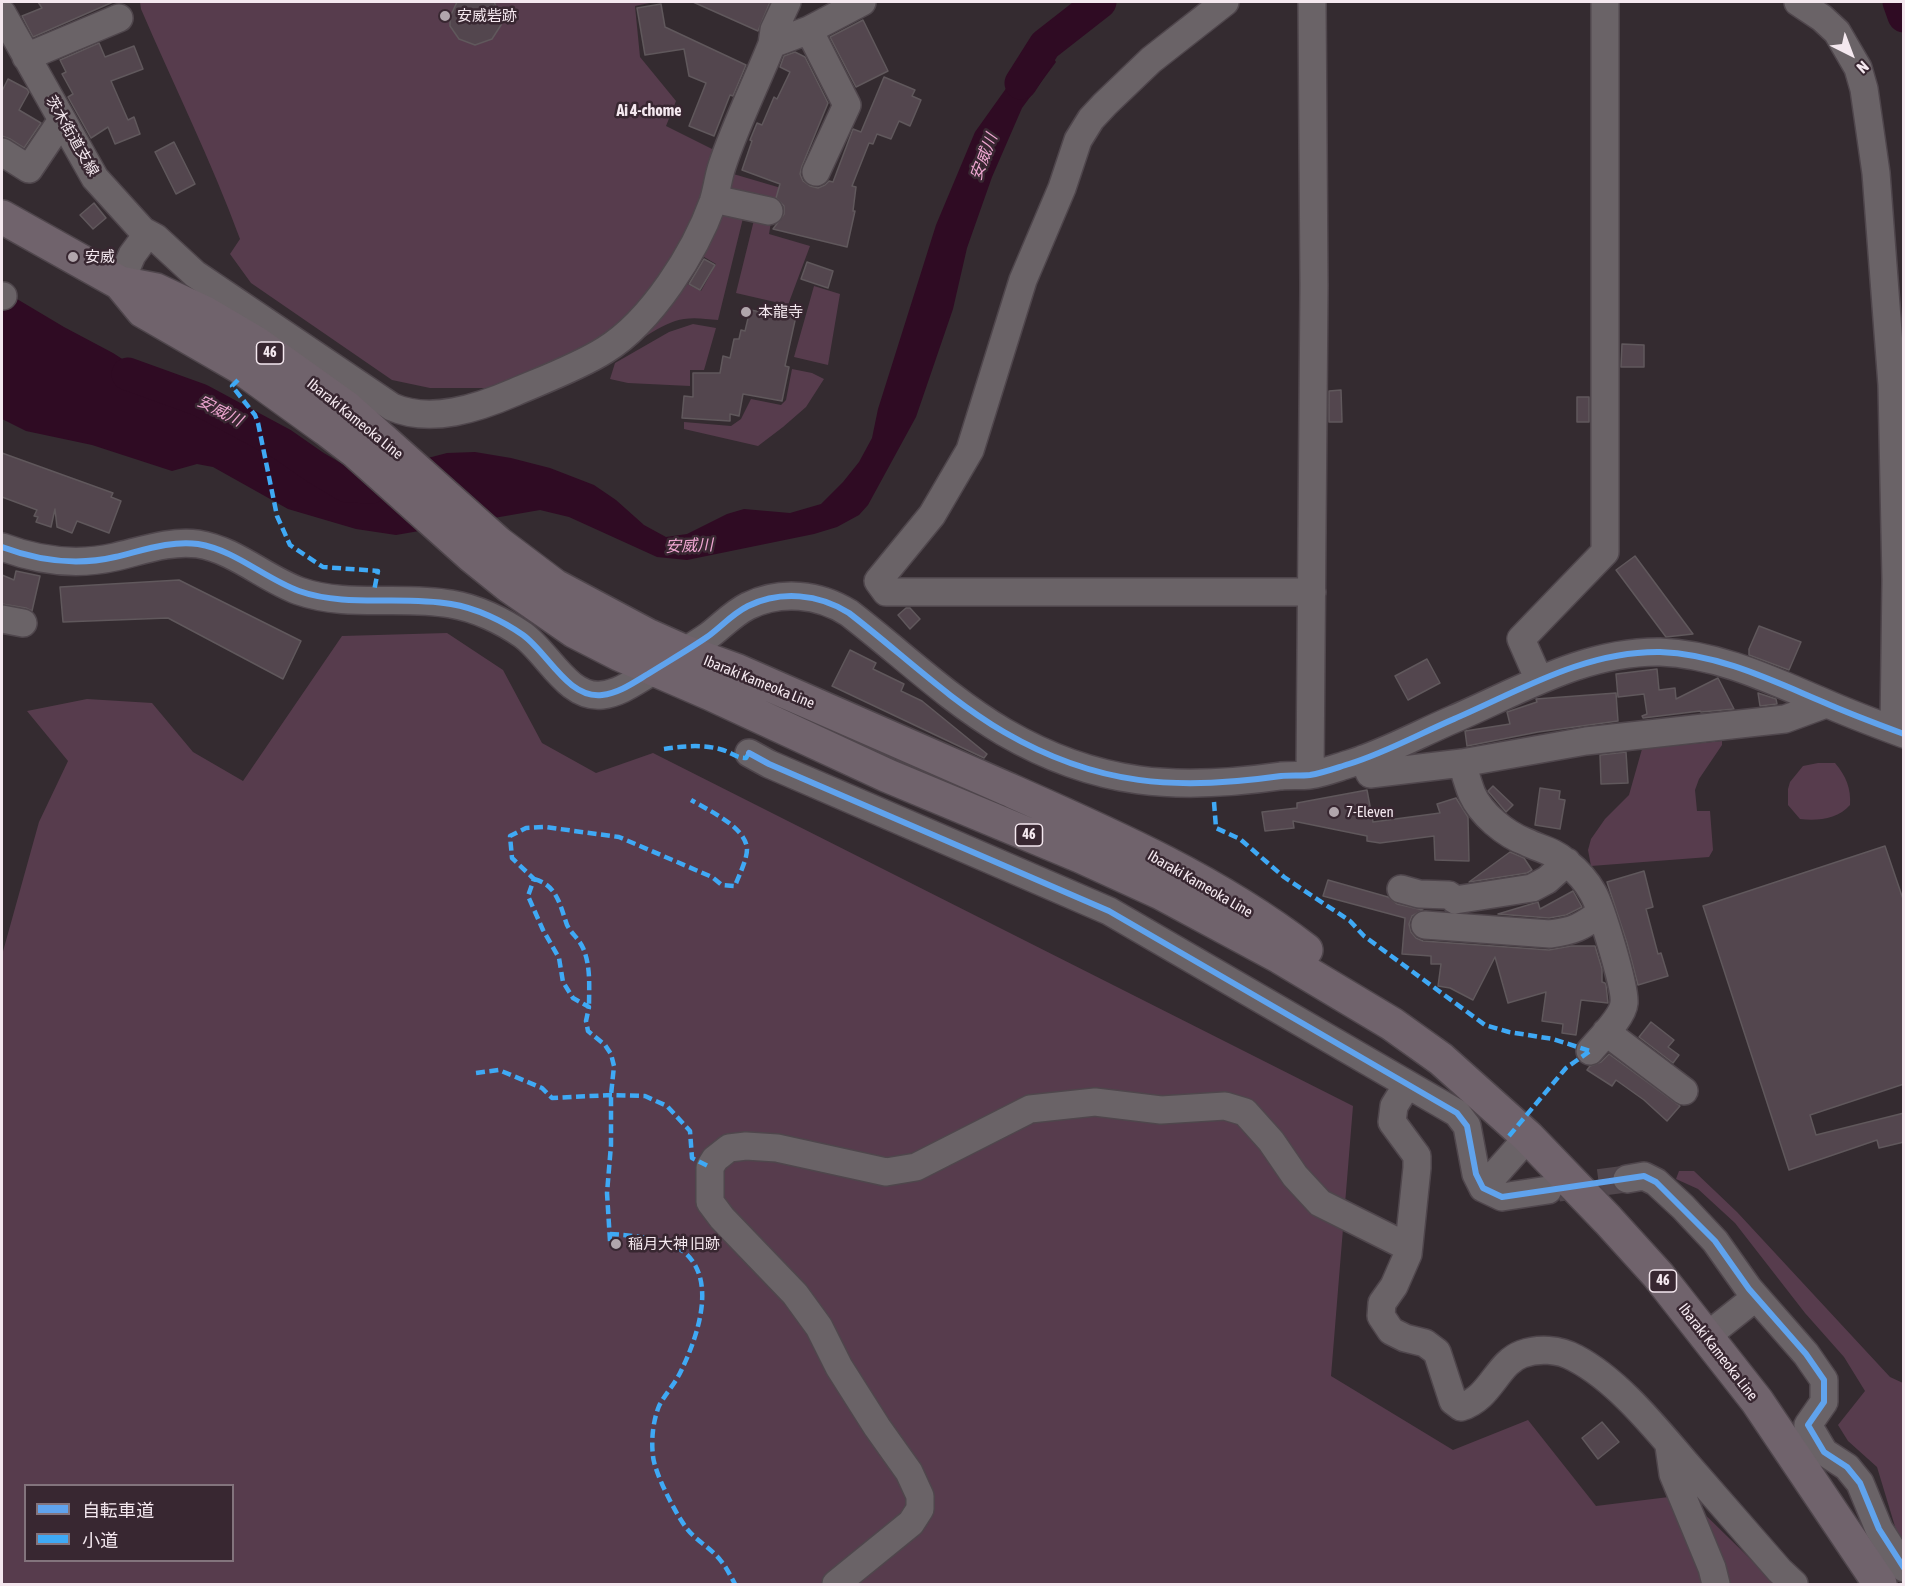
<!DOCTYPE html>
<html>
<head>
<meta charset="utf-8">
<style>
  body { margin:0 }
  #map { position:relative; width:1905px; height:1586px; overflow:hidden; background:#342b30; font-family:"Asap Condensed","Noto Sans JP",sans-serif }
  canvas { display:block }
  .frame { position:absolute; inset:0; border:3px solid #f4e8ef; pointer-events:none }
  .legend { position:absolute; left:24px; top:1484px; width:210px; height:78px; box-sizing:border-box; background:#382731; border:2px solid #83747d; margin:0; padding:8px 10px; list-style:none; font-size:18px; color:#f4e8ef }
  .legend li { display:flex; align-items:center; gap:12px; height:30px }
  .legend b { width:30px; border:2px solid #83747d }
  .north { position:absolute; left:1821px; top:24px; width:60px; height:60px; -webkit-text-stroke:4px #382731; paint-order:stroke; rotate:138deg; font-size:16px; font-weight:700; line-height:24px; text-align:center; color:#f4e8ef }
  .north::after { content:''; display:block; margin:auto; width:21px; height:27px; background:#f4e8ef; clip-path:polygon(50% 0,100% 100%,50% 72%,0 100%) }
</style>
</head>
<body>
<div id="map">
<canvas width="1905" height="1586"></canvas>
<div class="frame"></div>
<ul class="legend">
<li><b style="height:8px;background:#60a3ed"></b>自転車道</li>
<li><b style="height:8px;background:#3fa9f5"></b>小道</li>
</ul>
<div class="north">N</div>
</div>
<script>
const context = document.querySelector('canvas').getContext('2d');
context.lineJoin = 'round';
function paint(path, color) { context.fillStyle = color; context.fill(path, 'evenodd'); }
function stroke(path, color, width, dash) { context.strokeStyle = color; context.lineWidth = width; context.lineCap = dash ? 'butt' : 'round'; context.setLineDash(dash || []); context.stroke(path); }
function write(font, color, halo, rows, align = 'center') {
  context.font = font + ' "Asap Condensed","Noto Sans JP",sans-serif'; context.lineWidth = 5; context.setLineDash([]); context.textBaseline = 'middle'; context.strokeStyle = halo; context.fillStyle = color; for (const [text, x, y, turn = 0] of rows) {
    context.save(); context.translate(x, y); context.rotate((+turn || 0) * Math.PI / 180); context.textAlign = isNaN(turn) ? turn : align; if (halo) context.strokeText(text, 0, 0); context.fillText(text, 0, 0); context.restore();
  }
}
paint(new Path2D(`
  M140 2H654L635 6 640 57 676 101 666 126 714 150 703 198 686 238 650 294 603 340 489 388H430L392 380 251 283 230 254 240 239C211 160 174 86 141 9Z
  M730 173 781 188 774 201 723 198Z
  M720 205 745 210 718 320C706 319 695 317 684 319 661 322 633 346 613 358L681 281 701 291 716 264 699 254Z
  M755 216 771 222 769 234 810 246 788 305 736 293Z
  M814 286 840 294 828 365 794 357Z
  M693 324 716 328 704 370H690V386L628 383 610 379 615 363 669 332Z
  M792 369 812 373 824 379 806 407 783 427 758 446 684 429V422L731 426 741 419 751 399 781 405 786 400Z
  M447 633 503 670 542 743 596 773 653 753 1353 1106 1331 1376 1453 1450 1528 1420 1596 1506 1685 1495 1776 1584H2V955L39 822 68 761 27 711 87 699 152 703 193 752 243 781 342 636ZM26 1486H232V1560H26Z
  M1722 741V745L1699 779 1695 790 1697 811H1710L1713 850 1709 857 1591 866 1588 850 1591 839 1605 819 1629 795 1642 749Z
  M1818 763H1835C1846 776 1851 788 1850 805 1838 819 1818 821 1800 819L1788 805V789L1790 782 1803 766Z
  M1679 1171H1694L1737 1212 1890 1377 1903 1383V1553L1877 1467 1848 1441 1838 1425 1865 1391 1844 1357 1805 1313 1735 1223 1698 1189 1676 1179Z`), '#573c4d');
paint(new Path2D(`
  M1037 45H1045L1056 62 1022 108 992 177 967 248 953 309 916 417 868 505 859 515 837 527 814 534 687 560 657 557 569 517 540 510 396 535 356 529 288 509 213 467 197 464 172 471 92 445 26 431 2 419V300L17 299 64 327 113 353 158 382 248 432 301 464 329 476 360 480 405 464 447 453 475 452 511 458 550 468 594 485 616 500 644 525 666 537 687 534 727 514 744 509 790 513 821 504 843 482 859 462 872 438 878 409 936 225 975 132Z`), '#2f0b23');
stroke(new Path2D(`
  M1899 2 1904 16
  M1021 83 1045 45 1100 2
  M128 374 200 400 282 444 315 467 347 486 372 487`), '#2f0b23', 33);
const building = new Path2D(`
  M38 2H113L33 37 22 16 42 8Z
  M457 2H494L501 16V25L492 39 475 45 459 39 450 26V17Z
  M693 2H770L758 31Z
  M661 4 665 27 746 65 733 96 730 95 714 136 689 126 706 83 689 76 684 49 645 55 637 8Z
  M863 20 888 71 856 87 830 37Z
  M99 43 105 57 134 46 143 69 111 81 128 120 134 117 140 134 115 144 108 127 91 138 68 97 73 94 62 74 66 72 60 60Z
  M795 52 805 57 828 103 802 166 800 174 803 181 810 186 818 188 825 185 829 181 833 182 853 129 861 132 884 77 915 90 912 96 921 100 910 126 899 121 891 139 877 134 873 144 869 143 852 186 856 187 853 211H855L847 247 773 229 784 214V206L776 198 780 184 742 170 752 141 750 140 757 123 762 125 774 97 777 99 790 72 780 67 784 56Z
  M8 79 27 89 29 92 19 110 41 123 24 148 10 139 2 136V91Z
  M174 142 195 184 176 194 155 152Z
  M94 203 106 218 93 229 80 215Z
  M704 259 715 265 700 290 689 284Z
  M807 262 833 271 828 288 801 279Z
  M750 310 768 313V310L796 316 785 366 789 367 782 401 743 394 739 416 730 414V421L682 418 684 396 693 397V373H720L723 356 730 358 734 339H739L741 330 745 331Z
  M1622 344 1644 345V367H1621Z
  M1341 390 1342 422H1329V391Z
  M1577 397H1589V422H1577Z
  M2 453 113 493 111 497 121 501 109 533 77 521 72 533 57 527 55 509 51 527 36 522 38 517 34 516 37 510 2 497Z
  M1635 556 1693 634 1666 637 1616 570Z
  M16 571 40 576 32 611 26 608 2 604V575L14 580Z
  M179 580 301 641 283 679 168 618 63 622 60 587Z
  M906 608H910L920 619 910 629 898 615Z
  M1759 626 1801 642 1789 670 1749 655V649Z
  M850 650 876 663 873 669 904 684 901 691 922 701 987 754 984 758 832 686Z
  M1427 659 1440 683 1408 700 1395 676Z
  M1657 669 1659 690 1675 688 1676 699 1718 678 1734 709 1701 712 1700 711 1643 718 1642 716 1647 714 1644 694 1618 697 1616 674Z
  M1616 693 1618 721 1538 732 1467 746 1465 731 1510 724 1507 712 1537 702 1536 699Z
  M1758 693 1776 699 1777 704 1760 706Z
  M1626 752 1628 783 1601 784 1600 755Z
  M1493 786 1513 805 1506 812 1488 791Z
  M1540 788 1560 791 1559 799 1565 800 1560 829 1535 825Z
  M1367 790 1373 822 1440 813 1437 804 1456 798 1468 817 1469 861 1435 860 1434 836 1380 843 1367 841V836L1293 821 1294 828 1265 831 1262 812 1297 808V803Z
  M1885 846 1904 902V1084L1810 1115 1816 1135 1904 1113V1142L1879 1148 1877 1140 1789 1170 1703 906Z
  M1510 852 1524 858 1532 870 1527 873 1469 882Z
  M1644 871 1653 907 1646 909 1658 954 1661 953 1668 976 1638 985 1627 943 1607 882Z
  M1328 880 1388 897 1397 904 1423 910 1412 916 1409 924 1411 932 1416 938 1423 941 1549 950 1571 946H1595L1602 969V982L1605 983 1606 985 1608 1003 1581 1000 1576 1035 1562 1033 1563 1024 1542 1021 1546 992 1508 1003 1495 957 1473 1000 1450 988 1438 986 1441 964H1431V956L1402 954 1405 918 1323 896Z
  M1573 891 1582 907 1566 915 1549 918 1498 914 1538 902 1540 909Z
  M1651 1022 1674 1040 1668 1047 1679 1055 1673 1063 1639 1037Z
  M1609 1054 1680 1106 1667 1121 1644 1100 1616 1080 1612 1086 1587 1070 1590 1066 1601 1062Z
  M1602 1422 1619 1442 1598 1459 1582 1438Z`);
paint(building, '#53464e');
stroke(building, '#60585c', 1.5);
stroke(new Path2D(`
  M1558 1188 1627 1179`), '#51474d', 27, [27, 14]);
const minor = new Path2D(`
  M1225 2 1151 60 1105 104 1091 119 1078 140 1062 188 1023 280 970 450 932 515 878 581 886 592H1312
  M1798 2 1822 18 1837 32 1858 68 1864 89 1876 173 1892 385 1896 580 1894 730
  M2 13 95 178 143 231V240L132 255 120 283
  M809 30 847 105 816 172
  M772 44 774 30 787 2
  M26 57 119 18
  M2 152 29 169 62 120
  M714 199 769 211
  M143 231 156 238 195 274 392 407C431 424 478 408 515 392 543 380 580 366 605 350 652 321 695 252 713 202 717 190 718 178 722 166 735 126 756 84 772 44L809 30 862 2
  M2 296H3
  M2 547C39 561 76 566 115 557 141 551 171 540 198 544 235 550 264 578 299 591 347 608 401 595 451 604 476 608 503 621 523 635 548 653 568 699 602 695 619 693 633 683 648 674 667 662 688 650 707 637 721 627 732 614 748 606 781 590 819 594 849 613 901 653 948 699 1004 732 1097 786 1177 791 1281 776 1291 775 1300 776 1310 775 1323 773 1336 768 1349 764 1385 753 1419 734 1454 719 1521 690 1585 651 1660 652 1718 654 1771 680 1823 702 1850 714 1877 724 1904 734
  M2 619 23 623
  M1539 680 1521 639 1605 552V2
  M749 753 769 764 1109 911 1457 1113 1467 1126 1476 1174 1483 1188 1502 1197 1548 1190
  M1363 759 1370 774 1462 763 1586 741 1785 719 1826 704
  M1462 763C1465 773 1468 784 1472 794 1481 814 1505 834 1526 842 1540 849 1554 851 1566 862 1576 870 1587 882 1593 893 1601 907 1626 989 1624 1003 1623 1017 1599 1040 1590 1051
  M1310 775 1314 286 1312 2
  M1401 889 1419 894 1449 895 1455 900 1532 888 1547 880 1567 862
  M1425 925 1550 934C1573 931 1582 927 1600 913
  M1606 1032 1684 1091
  M1407 1085 1394 1106 1392 1122 1417 1156V1168L1408 1254 1394 1286 1382 1303 1381 1316 1391 1331 1405 1338 1425 1343 1437 1352 1453 1401 1461 1407C1491 1398 1497 1363 1522 1354 1538 1348 1559 1349 1575 1358 1617 1380 1653 1425 1684 1461 1716 1498 1748 1534 1780 1571L1794 1584
  M1627 1179 1644 1176 1656 1182 1683 1207 1715 1241 1749 1289 1806 1354 1824 1380V1402L1808 1425 1824 1452 1847 1467 1860 1483 1879 1529 1904 1568
  M1483 1188 1528 1137
  M1707 1336 1756 1297
  M1669 1446 1673 1474 1712 1568 1716 1584
  M836 1584 911 1523 920 1509V1496L909 1472 877 1427 839 1367 819 1327 795 1294 722 1218 710 1202V1167L715 1159 729 1148 746 1146 777 1148 886 1172 916 1167 1030 1109 1095 1102 1161 1110 1225 1106 1245 1112 1271 1141 1295 1176 1320 1203 1408 1247`);
const major = new Path2D(`
  M2 217 120 283 156 290 205 313 256 343 347 408 498 543 555 586 647 635 683 651 738 671C827 710 916 749 1005 788 1109 834 1215 880 1306 950
  M120 283 143 311 240 367 326 429 356 452 473 557 509 586 574 631 619 654 709 693 888 776 1080 856 1161 893 1280 957 1392 1024 1441 1059 1528 1137 1608 1220 1658 1275 1757 1401 1880 1584`);
stroke(minor, '#4f464c', 30);
stroke(major, '#4f464c', 36);
stroke(minor, '#6a6367', 27);
stroke(major, '#70636c', 33);
stroke(new Path2D(`
  M238 380 232 386 255 415 258 423 277 516 290 545 323 567 378 571 374 591
  M664 749C683 746 704 744 723 750 732 753 737 758 746 758L749 753
  M1214 802 1216 828 1240 839 1284 877 1350 921 1364 936 1485 1025 1509 1032 1553 1039 1590 1051
  M534 879C557 885 560 905 567 925 571 933 579 939 583 948 591 966 589 988 589 1007
  M476 1073 499 1070 542 1088 552 1098 611 1095 645 1096 667 1106 690 1131 692 1158 710 1167
  M1509 1136 1566 1068 1590 1051
  M610 1234C630 1235 668 1239 684 1252 718 1280 697 1338 681 1371 675 1384 665 1394 659 1406 653 1421 651 1440 653 1456 654 1472 677 1517 688 1530 697 1541 712 1549 721 1561 727 1568 731 1577 735 1584
  M610 1241 607 1193 611 1145V1095L614 1066 611 1054 605 1045 588 1031 586 1021 589 1007 573 998 563 982 559 958 543 930 528 896 534 879 512 858 510 836 526 828 545 827 619 837 712 877 722 885 735 886C739 875 747 860 747 849 746 827 708 810 691 800`), '#3fa9f5', 4.5, [9, 4.5]);
stroke(new Path2D(`
  M2 547C39 561 76 566 115 557 141 551 171 540 198 544 235 550 264 578 299 591 347 608 401 595 451 604 476 608 503 621 523 635 548 653 568 699 602 695 619 693 633 683 648 674 667 662 688 650 707 637 721 627 732 614 748 606 781 590 819 594 849 613 901 653 948 699 1004 732 1097 786 1177 791 1281 776 1291 775 1300 776 1310 775 1323 773 1336 768 1349 764 1385 753 1419 734 1454 719 1521 690 1585 651 1660 652 1718 654 1771 680 1823 702 1850 714 1877 724 1904 734
  M749 753 769 764 1109 911 1457 1113 1467 1126 1476 1174 1483 1188 1502 1197 1644 1176 1656 1182 1715 1241 1749 1289 1806 1354 1824 1380V1402L1808 1425 1824 1452 1847 1467 1860 1483 1879 1529 1904 1568`), '#60a3ed', 6);
for (const [x, y, r, color] of [
  [445,16,6,"#b1a6ac"],
  [73,257,6,"#b1a6ac"],
  [746,312,6,"#b1a6ac"],
  [1334,812,6,"#b1a6ac"],
  [616,1244,6,"#b1a6ac"]
]) { const dot = new Path2D(); dot.arc(x, y, r, 0, 2 * Math.PI); context.fillStyle = color; context.fill(dot); stroke(dot, '#382731', 2); }
for (const [x, y, w] of [
  [270,353,27],
  [1029,835,27],
  [1663,1281,27]
]) { const box = new Path2D(); box.roundRect(x - w / 2, y - 11, w, 22, 4.5); context.fillStyle = '#382731'; context.fill(box); stroke(box, '#f4e8ef', 1.5); }
write('bold 14px', '#f4e8ef', null, [
  ["46",270,353],
  ["46",1029,835],
  ["46",1663,1281]
]);
write('15px', '#f4e8ef', '#382731', [
  ["安威砦跡",457,16],
  ["安威",85,257],
  ["本龍寺",758,312],
  ["7-Eleven",1346,812],
  ["稲月大神 旧跡",628,1244]
], 'left');
write('15px', '#f4e8ef', '#382731', [
  ["茨木街道支線",72,136,60],
  ["Ibaraki Kameoka Line",355,419,39],
  ["Ibaraki Kameoka Line",759,682,22],
  ["Ibaraki Kameoka Line",1200,884,30],
  ["Ibaraki Kameoka Line",1718,1352,52]
]);
write('bold 16px', '#f4e8ef', '#382731', [
  ["Ai 4-chome",649,111]
]);
write('italic 16px', '#eea6d1', '#382731', [
  ["安威川",984,157,-69],
  ["安威川",220,411,27],
  ["安威川",689,546,-2]
]);
</script>
</body>
</html>
